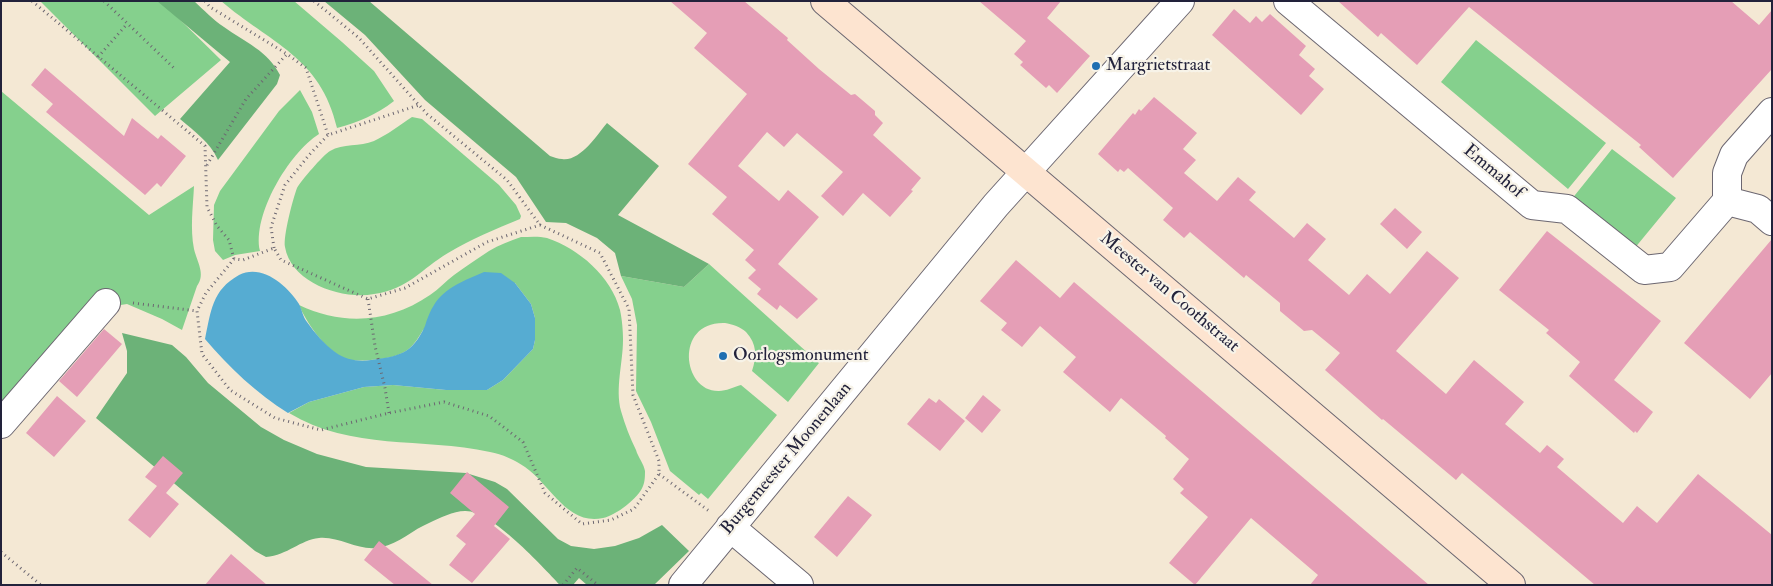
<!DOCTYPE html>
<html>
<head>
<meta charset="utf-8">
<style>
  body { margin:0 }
  #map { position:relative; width:1773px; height:586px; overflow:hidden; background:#f4e8d4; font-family:"IM FELL Double Pica",serif }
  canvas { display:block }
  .frame { position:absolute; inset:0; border:2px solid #22223b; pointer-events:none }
</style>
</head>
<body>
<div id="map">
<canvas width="1773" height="586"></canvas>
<div class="frame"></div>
</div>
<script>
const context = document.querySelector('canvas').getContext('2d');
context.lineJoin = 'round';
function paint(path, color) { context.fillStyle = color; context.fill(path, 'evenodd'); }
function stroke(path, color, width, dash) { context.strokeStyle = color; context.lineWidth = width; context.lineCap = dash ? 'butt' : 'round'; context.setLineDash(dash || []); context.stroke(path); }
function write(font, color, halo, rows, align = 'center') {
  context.font = font + ' "IM FELL Double Pica",serif'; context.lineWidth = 4.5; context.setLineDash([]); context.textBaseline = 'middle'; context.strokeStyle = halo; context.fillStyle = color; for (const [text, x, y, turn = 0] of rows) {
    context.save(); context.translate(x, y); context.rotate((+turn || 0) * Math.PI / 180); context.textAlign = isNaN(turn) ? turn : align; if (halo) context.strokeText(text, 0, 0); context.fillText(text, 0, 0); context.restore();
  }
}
paint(new Path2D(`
  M40 1H161L221 60 155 116Z
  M221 1H294L342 42 374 71 394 101C376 115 359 122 337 128 321 57 270 43 221 1Z
  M1476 40 1606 143 1568 189 1441 82Z
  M300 90 312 112 319 134C289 153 252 215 260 251L235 255 223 260 215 251 213 240 214 205 220 191 279 111Z
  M1 91 149 215 194 186C193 207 190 228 194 249 197 262 206 274 197 286L182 330 162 319 127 304 83 311 70 323 3 403 1 402Z
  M412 117 422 119 499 185 516 205 521 216 520 219C496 229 471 239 448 253 421 269 409 289 374 294 342 300 291 283 285 247 283 236 293 199 297 188 301 181 323 155 330 151 343 143 360 147 374 141 387 135 400 125 412 117Z
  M1612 149 1676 198 1634 249 1571 200Z
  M521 237C529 237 539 236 547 238 579 249 611 276 620 310 622 319 623 331 623 340 623 363 615 388 621 411 625 425 630 438 636 450 638 457 644 464 645 471 645 475 645 482 643 486 639 498 615 516 603 518 567 526 550 484 525 467 515 460 502 454 490 452 421 437 352 451 289 413L309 402 364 387 393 385 446 390H487L503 380 533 349 535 340V318L531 304 515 283 423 330C411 351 404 355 381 359 370 360 356 362 346 359 326 351 307 324 299 305 343 326 389 323 430 295 439 289 446 281 454 275 465 267 477 259 489 251 499 245 510 241 521 237Z
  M709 264 819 363 788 402 752 371C757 356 757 344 746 332 741 327 732 324 725 323 674 321 682 392 719 391 726 391 734 387 741 385L777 415 708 499 701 493 699 495 670 471 651 422 636 391 637 325 632 299 621 276 684 287Z`), '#85d08d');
paint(new Path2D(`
  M157 1H194C204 10 213 20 224 27 245 42 268 51 280 75L277 84 218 160C210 142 195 132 180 119L230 62Z
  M324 1H369L550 156C554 157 558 159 562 159 580 162 597 135 607 123L659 166 618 215 709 264 684 287 621 276 615 253 597 238 566 223 546 222 516 177 425 100 365 35Z
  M122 333 172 345 186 357 208 383 261 427 284 440 317 454 366 467 466 473 495 482 507 489 558 539 571 546 594 549 615 546 639 538 662 525 689 551 654 585H587L579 578 573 585H560C542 566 491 510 465 511 453 511 440 518 429 523 414 529 398 544 382 547 360 553 341 536 319 538 300 540 288 555 266 557L255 551 96 418 127 373V351Z`), '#6cb278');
paint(new Path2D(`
  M484 272 501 273 515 283 531 304 535 318V340L533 349 503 380 487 390H446L393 385 364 387 309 402 288 413C257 394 229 367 205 339 211 311 212 290 239 275 262 263 288 286 299 304 302 310 303 317 307 322 314 332 325 345 335 352 346 360 359 362 371 360 400 356 412 354 425 326 427 319 430 311 434 305 445 287 466 280 484 272Z`), '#56acd2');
paint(new Path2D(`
  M670 1H744L788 38 787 40 819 69 851 95 855 94 875 111V115L883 123 873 135 921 178 911 190 913 191 890 217 863 193 843 216 821 196 843 172 797 133 784 147 767 132 738 166 779 201 788 190 819 217 778 264 818 299 797 319 780 305 777 310 757 294 761 289 748 278 756 270 745 260 754 250 712 214 727 197 688 164 747 94 694 48 707 33Z
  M979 1H1061L1047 18 1090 56 1057 93 1049 85 1046 88 1020 65 1023 62 1014 54 1026 41Z
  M1338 1H1731L1759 25 1772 10V69L1673 178 1639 147 1641 145 1469 7 1417 65 1381 33 1378 37Z
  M1234 9 1250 23 1256 16 1262 22 1270 14 1306 46 1299 55 1315 69 1309 76 1324 89 1301 115 1212 35Z
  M45 68 124 136 132 118 158 139 161 135 186 156 161 187 157 183 145 195 46 112 53 104 31 85Z
  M1154 97 1197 133 1183 149 1196 160 1184 173 1217 201 1238 177 1256 192 1249 200 1294 238 1307 223 1326 239 1308 260 1349 295 1367 274 1390 294 1427 251 1459 278 1396 351 1446 394 1474 360 1524 402 1505 424 1540 453 1547 445 1564 459 1557 467 1623 523 1637 506 1657 523 1698 474 1772 535V585H1595L1462 473 1456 480 1383 419 1382 420 1325 370 1340 353 1312 330 1304 331 1280 311V303L1246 275 1244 278 1190 232 1184 238 1163 220 1173 208 1128 168 1124 172 1120 169 1118 172 1098 154 1133 113 1135 115 1139 109 1141 111Z
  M1395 208 1422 232 1407 249 1380 224Z
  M1547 231 1661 321 1614 380 1653 412 1637 433 1635 431 1634 433 1569 376 1580 362 1546 333 1549 330 1499 290Z
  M1772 239V373L1750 399 1684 343Z
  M1016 260 1060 298 1074 282 1429 585H1310L1318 575 1251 518 1195 585 1169 563 1208 517 1180 493 1184 489 1173 479 1189 459 1165 438 1166 436 1121 398 1110 412 1063 372 1076 357 1040 326 1022 347 1001 330 1007 323 980 301Z
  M104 329 122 344 77 397 59 381Z
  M983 395 1001 410 982 433 965 418Z
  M57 396 86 421 54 457 26 433Z
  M929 398 936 403 939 399 965 421 940 451 907 424Z
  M163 456 183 473 166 493 179 504 150 538 128 520 157 486 145 477Z
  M467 472 509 507 494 526 510 539 472 583 449 565 466 544 456 536 475 514 450 493Z
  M848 496 872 515 837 557 814 537Z
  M379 541 433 585H395L364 560Z
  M231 554 267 585H205Z`), '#e59eb6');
const street = new Path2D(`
  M1288 1 1532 205 1567 209 1644 270 1670 267 1727 201V173L1734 155 1772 112
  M1727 201 1758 209 1772 221
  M1 424 106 303
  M730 527 799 585
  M683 585 996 205 1180 1`);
const secondary = new Path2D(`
  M825 1 1511 585`);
stroke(street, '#6c6771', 30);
stroke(secondary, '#6c6771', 30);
stroke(new Path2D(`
  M32 1 205 146 207 207 217 226 229 240 234 259
  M104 1 175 69
  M205 1 210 7 287 54
  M314 1 359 38 427 114 507 180 540 225
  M98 57 127 24
  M207 165 246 99 287 54 306 68 328 135 419 105
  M540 225 600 253 629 309 633 395 659 461V474L634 509 611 520 582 524 545 493 523 442 489 416 444 402 389 413 321 430 275 418 230 390 202 354 197 311 206 293 234 259 243 260 274 248 281 260 368 299 405 288 487 242Z
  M274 248 271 227 285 185 309 155 328 135
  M368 299 375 346 385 388 389 413
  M133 303 197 311
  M659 474 709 511
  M1 552 41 585
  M563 585 577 568 598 585`), '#6c6771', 3, [1, 4]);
stroke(street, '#fff', 28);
stroke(secondary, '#fde4d0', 28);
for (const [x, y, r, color] of [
  [1096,66,5,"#1f6fb2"],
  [723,356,5,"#1f6fb2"]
]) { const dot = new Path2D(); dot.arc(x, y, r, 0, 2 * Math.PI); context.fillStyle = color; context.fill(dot); stroke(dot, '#f7f3e8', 2); }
write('18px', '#22223b', '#f7f3e8', [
  ["Margrietstraat",1106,66],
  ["Oorlogsmonument",733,356]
], 'left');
write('18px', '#22223b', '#f7f3e8', [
  ["Emmahof",1493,172,40],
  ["Meester van Coothstraat",1169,293,40],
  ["Burgemeester Moonenlaan",787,459,-50]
]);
</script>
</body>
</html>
